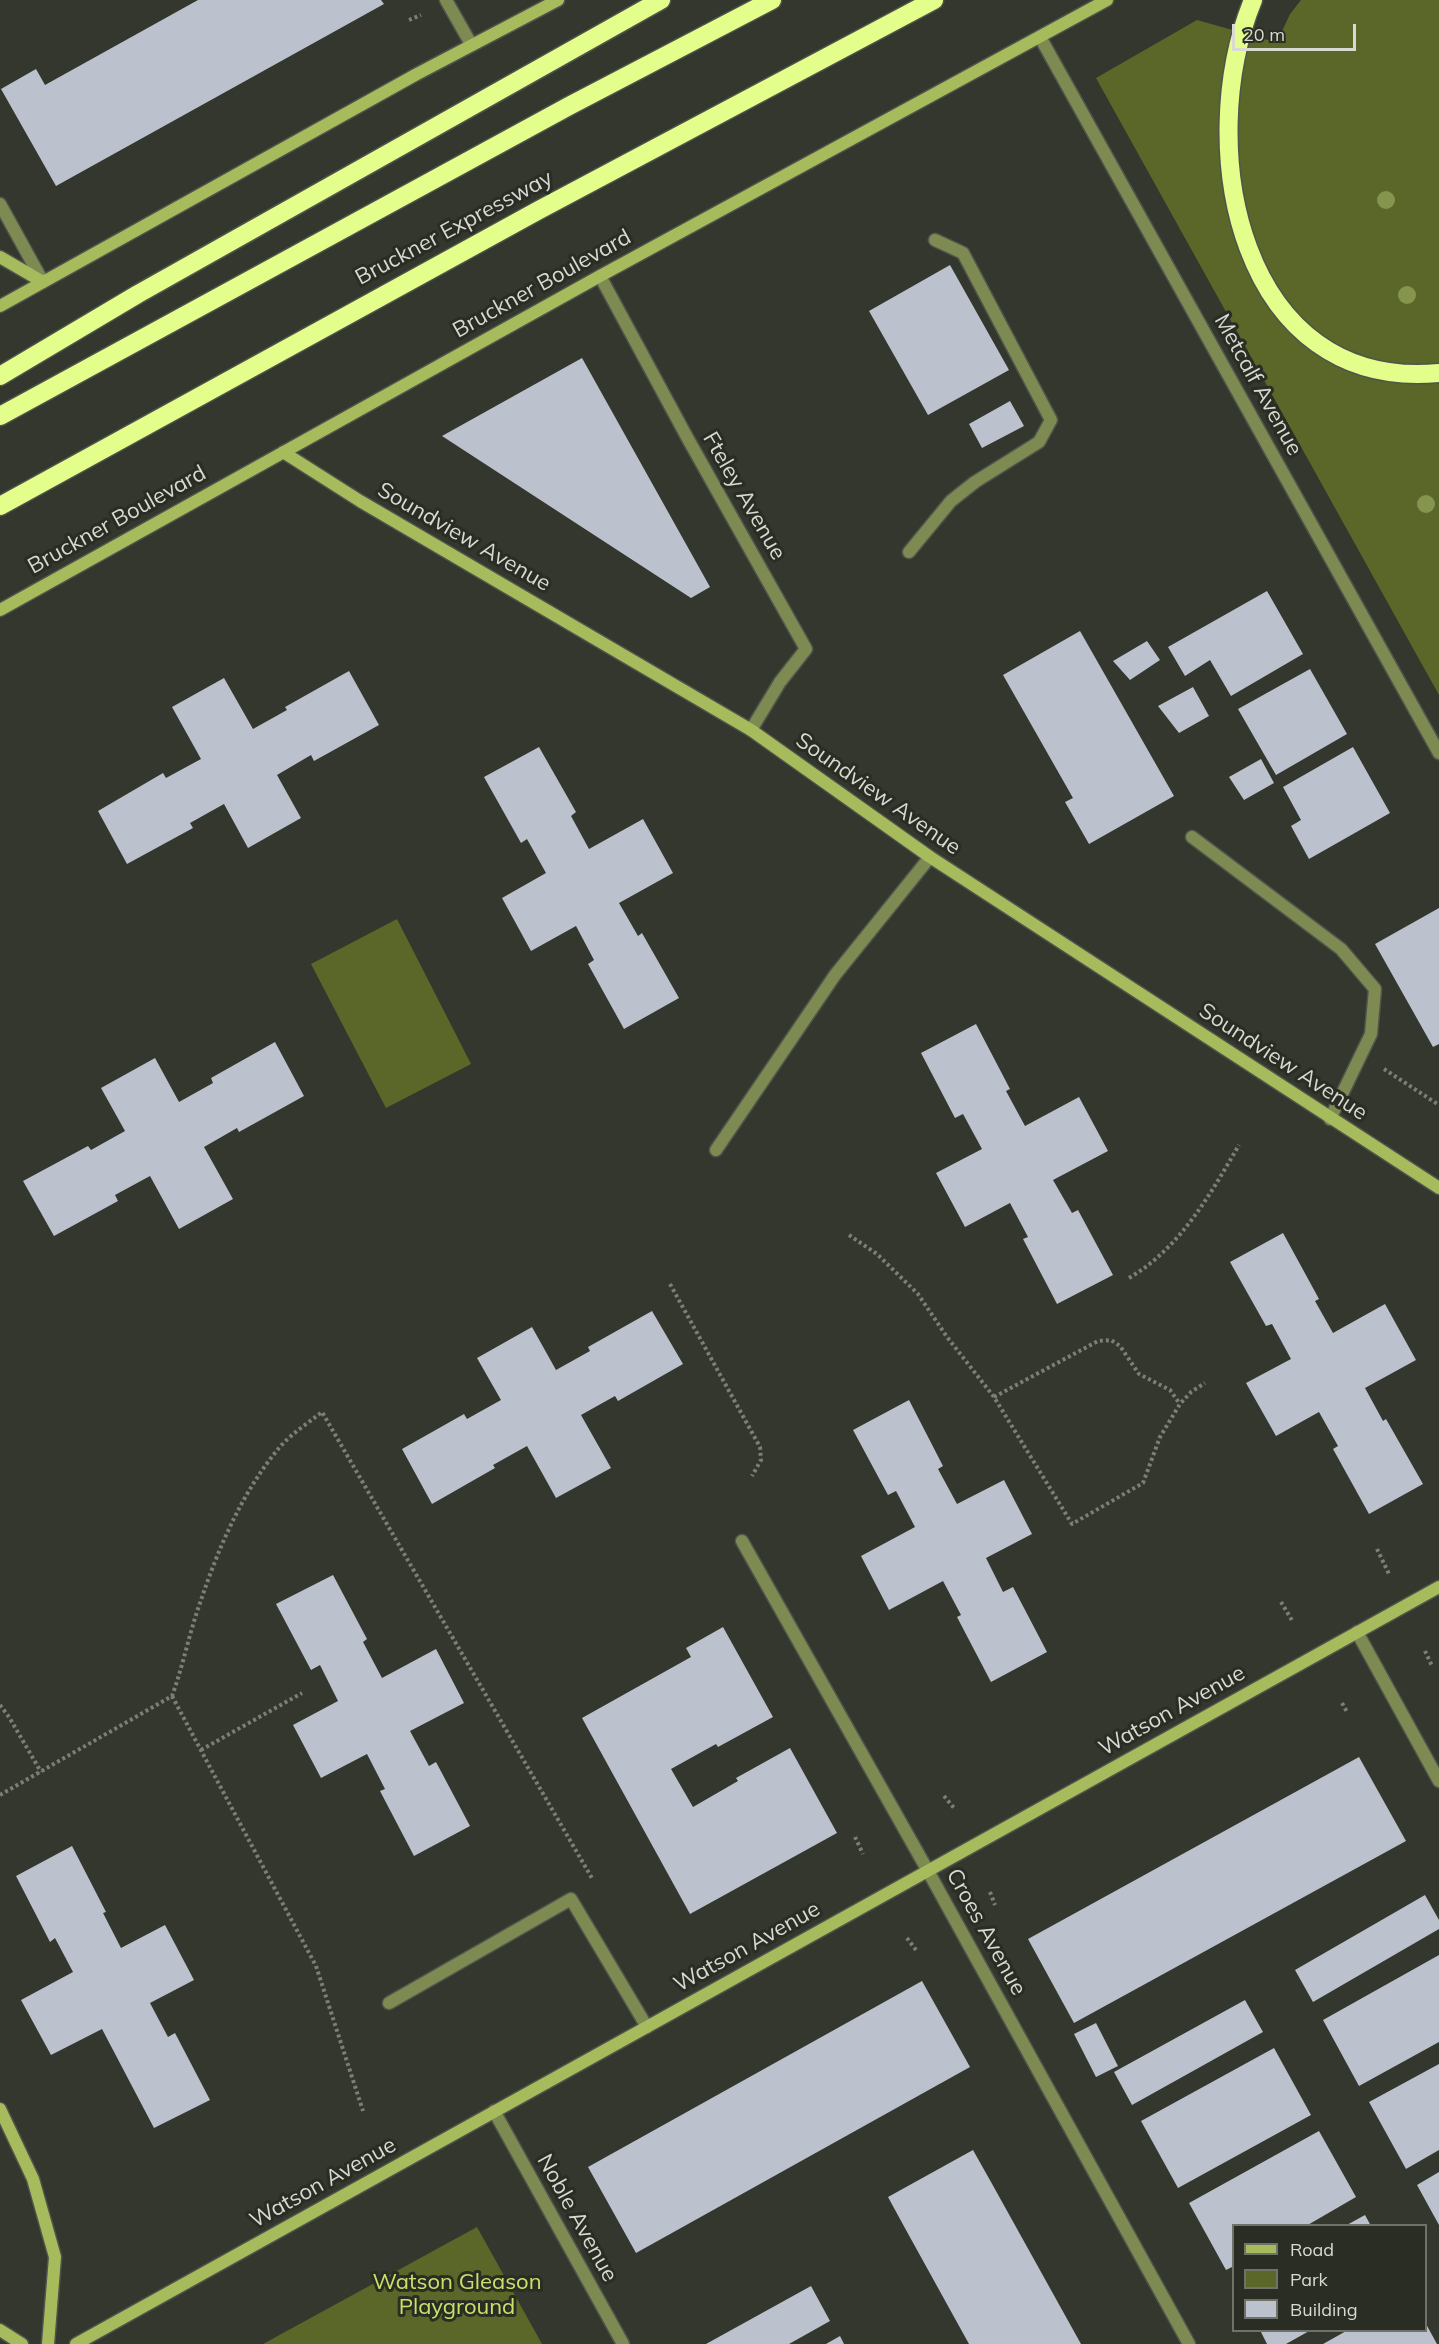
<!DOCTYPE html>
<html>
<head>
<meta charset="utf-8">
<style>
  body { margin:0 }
  #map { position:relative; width:1439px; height:2344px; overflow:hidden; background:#34372d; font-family:Mulish,sans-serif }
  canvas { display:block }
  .legend { position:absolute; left:1232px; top:2224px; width:195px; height:108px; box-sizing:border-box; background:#2a2d23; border:2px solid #6f7269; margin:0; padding:8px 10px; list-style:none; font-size:18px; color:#d7d9d2 }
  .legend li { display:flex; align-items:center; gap:12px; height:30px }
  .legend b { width:30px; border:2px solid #6f7269 }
  .scale { position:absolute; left:1232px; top:24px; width:124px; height:27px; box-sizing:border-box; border:3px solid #d7d9d2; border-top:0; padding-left:8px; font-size:18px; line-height:21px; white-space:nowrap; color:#d7d9d2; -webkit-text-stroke:4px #2a2d23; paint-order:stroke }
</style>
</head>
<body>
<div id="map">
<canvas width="1439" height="2344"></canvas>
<ul class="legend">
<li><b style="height:8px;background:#a5bb5c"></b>Road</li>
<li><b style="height:16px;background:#5a6729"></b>Park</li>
<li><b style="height:16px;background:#bbc2cd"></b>Building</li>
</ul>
<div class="scale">20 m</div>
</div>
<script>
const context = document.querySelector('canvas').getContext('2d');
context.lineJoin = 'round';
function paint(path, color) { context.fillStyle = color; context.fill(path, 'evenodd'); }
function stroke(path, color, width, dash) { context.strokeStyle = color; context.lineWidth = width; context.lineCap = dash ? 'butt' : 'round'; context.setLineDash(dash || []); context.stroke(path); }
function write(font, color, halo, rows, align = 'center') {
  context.font = font + ' Mulish,sans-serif'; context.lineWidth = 6; context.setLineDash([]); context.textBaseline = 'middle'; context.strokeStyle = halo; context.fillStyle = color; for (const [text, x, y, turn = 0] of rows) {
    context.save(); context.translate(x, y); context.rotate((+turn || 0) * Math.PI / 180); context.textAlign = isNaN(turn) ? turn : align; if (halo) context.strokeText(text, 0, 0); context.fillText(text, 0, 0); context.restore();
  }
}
paint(new Path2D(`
  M1301 0H1439V695L1096 78 1197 20 1268 40H1278L1290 14Z
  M397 919 471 1064 386 1108 311 964Z
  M477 2227 542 2344H263Z`), '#5a6729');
paint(new Path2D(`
  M198 0H381L384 4 56 186 1 89 36 69 45 85Z
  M950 265 1009 370 928 415 869 311Z
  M582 358 710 587 691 598 442 436Z
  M1010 401 1024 426 982 448 969 424Z
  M1267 591 1303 654 1231 696 1210 660 1185 676 1168 647Z
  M1080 631 1174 796 1089 844 1065 802 1073 798 1003 675Z
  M1147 641 1160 660 1130 680 1113 661Z
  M1310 669 1347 734 1276 775 1238 709Z
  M349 671 379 725 314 761 311 755 277 775 301 818 248 848 224 804 190 823 193 828 127 864 98 811 163 773 166 778 201 759 172 707 224 678 253 729 287 710 285 707Z
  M1193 687 1209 716 1179 733 1158 706Z
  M539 747 576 812 571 816 589 849 643 819 673 873 619 903 638 936 642 933 679 998 624 1029 588 964 594 960 576 926 531 951 502 898 546 873 527 839 521 843 484 777Z
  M1353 747 1390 813 1309 859 1291 826 1301 820 1283 787Z
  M1261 759 1274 783 1244 800 1229 777Z
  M1439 908V1044L1433 1047 1375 944Z
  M976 1024 1010 1089 1006 1091 1025 1126 1079 1097 1108 1151 1053 1180 1072 1213 1078 1210 1113 1275 1057 1304 1023 1239 1028 1237 1010 1203 965 1227 936 1173 982 1149 963 1114 955 1118 921 1053Z
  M275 1042 304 1096 239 1132 237 1128 204 1147 233 1199 179 1229 150 1176 115 1195 118 1201 54 1236 23 1181 88 1146 91 1150 125 1131 101 1088 155 1058 179 1102 213 1083 211 1078Z
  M1283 1233 1319 1299 1315 1301 1333 1333 1385 1304 1416 1360 1365 1388 1383 1421 1386 1419 1423 1484 1369 1514 1333 1449 1338 1446 1319 1412 1276 1436 1246 1383 1291 1359 1272 1324 1266 1326 1230 1262Z
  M652 1311 683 1364 618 1401 615 1396 581 1415 611 1468 556 1498 527 1446 493 1465 495 1468 432 1504 402 1449 464 1414 467 1419 501 1400 477 1358 532 1327 556 1370 590 1351 588 1347Z
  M909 1400 943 1466 938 1469 957 1504 1004 1480 1032 1534 986 1558 1003 1592 1013 1587 1047 1652 991 1682 957 1617 961 1615 943 1581 889 1610 861 1556 915 1527 896 1491 888 1495 853 1430Z
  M333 1575 367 1639 363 1642 382 1678 436 1649 464 1703 410 1731 429 1766 436 1762 470 1826 414 1856 380 1791 385 1789 367 1754 321 1778 293 1725 338 1701 320 1665 311 1670 276 1604Z
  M723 1627 773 1717 718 1747 716 1744 671 1769 693 1807 738 1781 736 1778 790 1748 837 1833 690 1914 582 1718 691 1657 686 1648Z
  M1359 1757 1406 1841 1074 2023 1028 1939Z
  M72 1846 106 1912 103 1913 121 1948 165 1925 194 1980 150 2003 168 2037 175 2033 210 2100 154 2128 102 2029 51 2055 21 2000 73 1972 55 1938 50 1942 16 1876Z
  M1425 1895 1439 1920V1929L1313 2002 1295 1970Z
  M1439 1955V2042L1359 2086 1323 2020Z
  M922 1981 970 2067 636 2253 588 2167Z
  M1245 2000 1263 2032 1132 2105 1114 2072Z
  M1096 2023 1118 2066 1096 2077 1074 2034Z
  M1274 2048 1311 2115 1178 2188 1141 2121Z
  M1439 2064V2150L1406 2169 1369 2102Z
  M1319 2131 1356 2197 1306 2226H1234V2266L1226 2270 1189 2203Z
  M973 2150 991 2182 1081 2344H969L906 2230 888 2197Z
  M1439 2172V2225L1417 2185Z
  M1365 2215 1371 2226H1345Z
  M811 2286 830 2321 789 2344H706Z
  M1426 2324 1437 2344H1323L1348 2330H1426Z
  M1260 2330H1311L1286 2344H1267Z
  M840 2336 844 2344H826Z`), '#bbc2cd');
const lane = new Path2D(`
  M909 552 951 501 975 482 1039 442 1051 420 963 253 935 240
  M1192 837 1341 949 1375 989 1371 1034 1330 1119
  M716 1150 835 975 930 857
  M389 2003 571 1899 647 2027`);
const street = new Path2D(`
  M446 0 471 44
  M1040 37 1439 753
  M0 204 43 282
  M600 276 688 439 806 649 780 682 751 730
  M742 1541 928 1871 1189 2344
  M1357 1632 1439 1781
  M494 2111 623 2344`);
const secondary = new Path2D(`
  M0 257 43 282
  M0 306 417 74 558 0
  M283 452 360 501 751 730 930 857 1439 1188
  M0 610 600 276 1107 0
  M0 2109 33 2179 55 2257 48 2344
  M0 2330 22 2344
  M76 2344 1439 1587`);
const highway = new Path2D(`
  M1253 0C1193 146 1239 392 1439 373
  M0 376 138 294 661 0
  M0 416 569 106 772 0
  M0 506 539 210 934 0`);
stroke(lane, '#51544b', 15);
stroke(street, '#51544b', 15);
stroke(secondary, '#51544b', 15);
stroke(highway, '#51544b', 21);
stroke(new Path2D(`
  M409 20 421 15
  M1384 1069 1439 1105
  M849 1235 877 1254 918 1294 947 1337 994 1397 1072 1524 1143 1483 1160 1437 1180 1404 1191 1392 1205 1383
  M1129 1278C1180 1248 1210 1195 1239 1145
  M670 1284 760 1447 761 1460 752 1476
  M994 1397 1098 1341 1111 1340 1120 1346 1139 1374 1170 1390 1180 1404
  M1377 1549 1389 1574
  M1281 1602 1293 1622
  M1425 1651 1432 1666
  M172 1696 316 1966 363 2111
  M1342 1703 1347 1712
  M0 1705 9 1717 41 1772
  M201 1750 302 1693
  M0 1795 172 1696C183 1666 189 1634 200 1603 218 1549 242 1492 279 1448 291 1434 308 1423 322 1412L593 1880
  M944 1796 954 1808
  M855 1837 863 1854
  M990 1892 995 1905
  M907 1938 916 1950`), '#7d7f77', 4, [3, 3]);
stroke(lane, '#7d8b52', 12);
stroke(street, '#7d8b52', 12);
stroke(secondary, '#a5bb5c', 12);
stroke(highway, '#e3fe8a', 18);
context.fillStyle = '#85954e';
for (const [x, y] of [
  [1386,200],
  [1407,295],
  [1426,504]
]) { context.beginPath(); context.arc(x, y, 9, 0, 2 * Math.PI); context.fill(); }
write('22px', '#d7d9d2', '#2a2d23', [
  ["Bruckner Expressway",454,228,-28],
  ["Bruckner Boulevard",542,284,-29],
  ["Metcalf Avenue",1258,385,61],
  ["Fteley Avenue",744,496,60],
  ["Bruckner Boulevard",117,520,-29],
  ["Soundview Avenue",464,537,30],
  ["Soundview Avenue",878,794,35],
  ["Soundview Avenue",1283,1062,33],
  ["Watson Avenue",1172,1711,-29],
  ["Croes Avenue",986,1932,61],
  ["Watson Avenue",747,1947,-29],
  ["Watson Avenue",323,2183,-29],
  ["Noble Avenue",577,2218,61]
]);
write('22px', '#c8e269', '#2a2d23', [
  ["Watson Gleason",457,2282],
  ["Playground",457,2307]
]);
</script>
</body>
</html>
